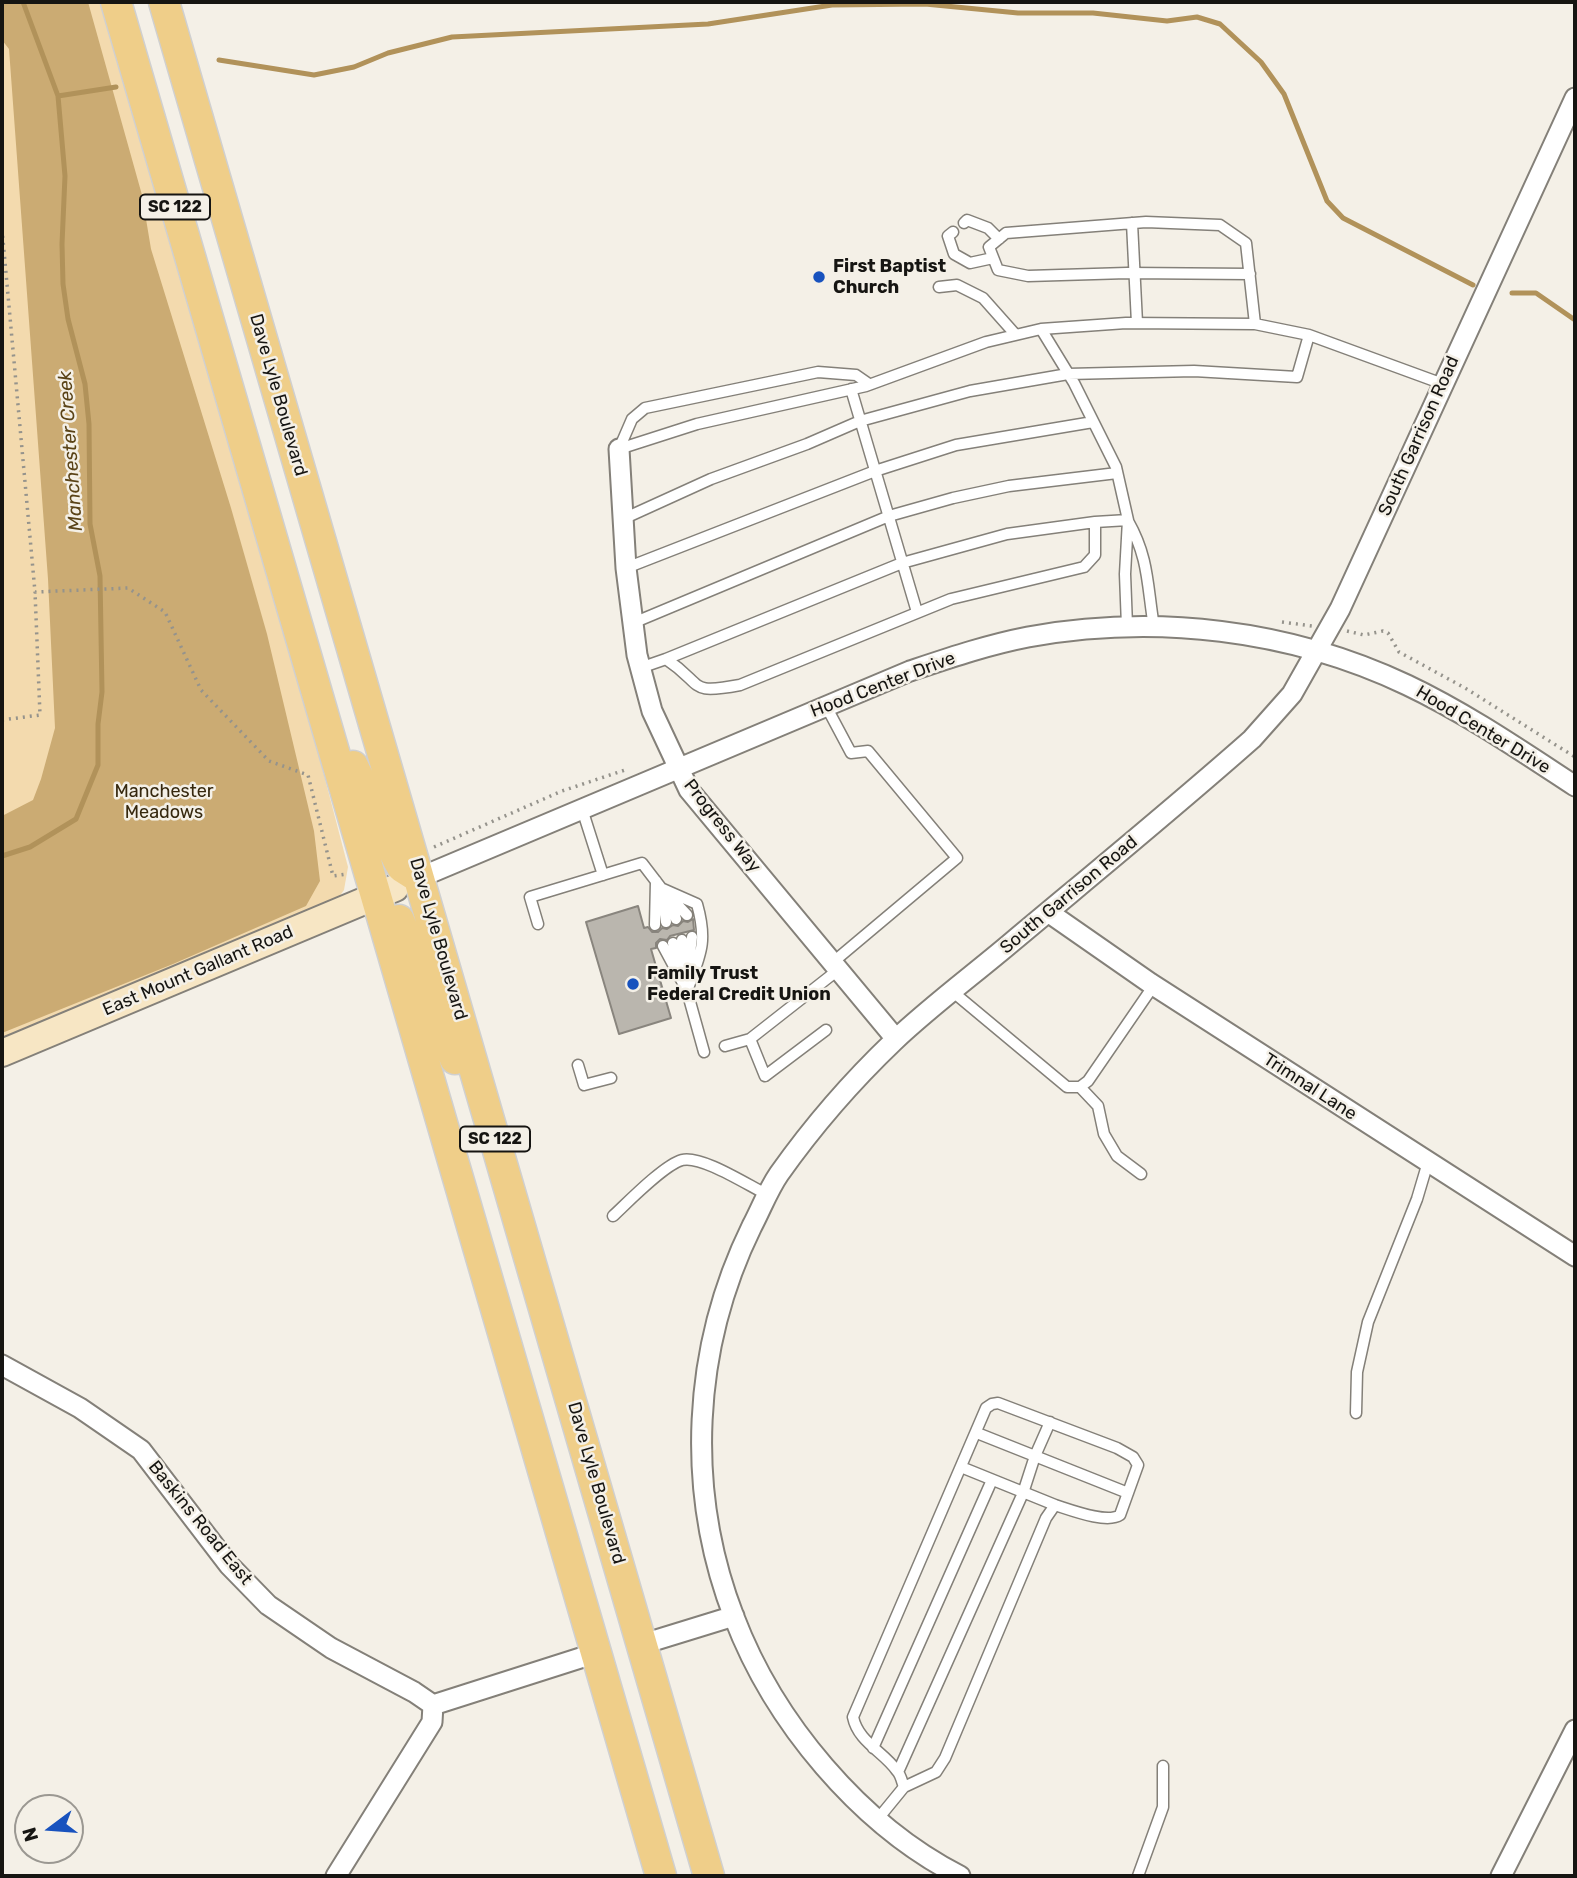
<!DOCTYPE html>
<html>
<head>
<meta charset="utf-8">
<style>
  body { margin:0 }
  #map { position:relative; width:1577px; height:1878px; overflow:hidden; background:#f4f0e7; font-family:Rubik,sans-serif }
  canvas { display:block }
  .frame { position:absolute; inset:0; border:4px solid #161512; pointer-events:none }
  .north { position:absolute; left:14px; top:1794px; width:70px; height:70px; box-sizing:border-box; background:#f4f0e7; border:2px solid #9b9892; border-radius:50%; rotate:254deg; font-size:19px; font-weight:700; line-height:28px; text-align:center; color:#161512 }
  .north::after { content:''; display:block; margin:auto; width:24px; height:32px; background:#1852be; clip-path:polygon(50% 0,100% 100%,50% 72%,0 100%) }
</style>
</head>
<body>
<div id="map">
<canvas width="1577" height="1878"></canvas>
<div class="frame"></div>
<div class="north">N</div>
</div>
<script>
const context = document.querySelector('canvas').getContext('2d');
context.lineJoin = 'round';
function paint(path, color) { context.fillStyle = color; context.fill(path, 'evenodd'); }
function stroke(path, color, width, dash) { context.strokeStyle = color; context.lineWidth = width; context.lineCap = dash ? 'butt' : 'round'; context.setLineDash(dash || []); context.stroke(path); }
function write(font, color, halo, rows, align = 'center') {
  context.font = font + ' Rubik,sans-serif'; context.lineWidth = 5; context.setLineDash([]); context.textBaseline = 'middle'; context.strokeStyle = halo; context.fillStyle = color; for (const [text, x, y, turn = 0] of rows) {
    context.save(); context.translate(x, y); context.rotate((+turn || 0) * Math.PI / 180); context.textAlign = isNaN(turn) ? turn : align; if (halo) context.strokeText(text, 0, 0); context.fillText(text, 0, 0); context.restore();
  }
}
paint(new Path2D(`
  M2 2H107L248 483 348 867 344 890 329 911 2 1046Z`), '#f3daae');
paint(new Path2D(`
  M2 2H88L142 195 151 249 231 508 267 634 314 831 320 881 306 906 173 964 2 1033V816L33 800 41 779 55 728 48 579 9 49 2 40Z`), '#cbab73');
stroke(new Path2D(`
  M219 60 314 75 354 67 388 53 452 37 708 24 832 5 925 4 1018 13H1093L1167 21 1197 17 1220 24 1261 62 1284 94 1327 201 1343 218 1473 285
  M58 96 116 87
  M1512 293H1536L1575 320
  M2 856 30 847 76 819 98 765V724L102 692 100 576 90 524 89 424 85 384 68 319 63 284 62 244 65 176 58 96 23 2`), '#b1925a', 5);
const building = new Path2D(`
  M638 906 644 928 648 927 652 932H658L662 928 667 929 673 925 678 926 683 921 688 922 693 919 694 930 670 936 667 940 660 939 656 943V948L651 949 671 1018 619 1034 586 922Z`);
paint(building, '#bab6ae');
stroke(building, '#89857e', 2);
const lane = new Path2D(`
  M964 223 967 220 988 228 999 239
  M1132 223 1137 323
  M953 232 948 236 954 254 970 263 993 258
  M1250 274 1127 273 1028 276 998 270 989 247 1006 233 1146 222 1220 225 1246 243C1249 270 1252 297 1255 324L1309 335 1443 384
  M939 287 957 285 983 298 1015 334
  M1041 329 1074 383 1116 467 1128 520 1125 574 1127 626
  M851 389 917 612
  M619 449 697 424 866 386 986 342 1041 329 1126 323 1255 324
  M619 449 632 419 645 408 818 372 856 375 869 384
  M623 519 711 479 807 444 860 421 970 391 1068 374 1194 371 1297 377 1309 335
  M1128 521C1149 558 1147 585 1154 627
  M626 568 875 471 956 445 1093 422
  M633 623 889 516 953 498 1009 486 1117 473
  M666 659 902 563 1007 534 1095 522
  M640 668 666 659C705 685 687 695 740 685L951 599 1084 567 1095 555V522L1128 520
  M826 706 851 753 868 751 957 858 832 963
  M582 809 603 875
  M663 889 697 904C708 943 700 955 687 991
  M663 894 666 922
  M672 899 687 915
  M538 924 530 897 642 863 668 897 676 919
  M655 925 656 881
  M682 940 687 991 704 1052
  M673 943 680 970
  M663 946 685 987
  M689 962 692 937
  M953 992 1067 1087H1080L1088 1081 1154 985
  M750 1039 765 1076 826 1030
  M725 1046 750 1039 838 970
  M578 1065 584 1085 611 1078
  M1080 1087 1098 1106 1104 1134 1117 1156 1141 1174
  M613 1216C628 1202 664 1165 682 1160 702 1155 749 1186 768 1195
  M1356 1413 1357 1372 1368 1322 1417 1199 1428 1162
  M977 1433 1128 1493
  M961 1467 1055 1505
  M873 1748 992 1480
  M898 1772 1023 1493 1035 1456 1050 1422
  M877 1820 904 1787C902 1782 901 1775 897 1771 884 1752 858 1742 853 1717L986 1408 992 1404 998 1403 1117 1448 1133 1457 1138 1465 1120 1515C1107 1524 1071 1510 1055 1505L1046 1518 945 1758 936 1772 904 1787
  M1138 1876 1163 1807V1766`);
const street = new Path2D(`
  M619 449 626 568 637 655 652 711 689 790 896 1039
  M409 882 910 671C949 658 987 645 1028 637 1155 614 1289 629 1407 685 1466 713 1520 750 1575 786
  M1048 912 1150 983 1575 1256
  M2 1365 80 1408 141 1450 229 1565 268 1605 331 1648 414 1692 433 1705
  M643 1644 734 1616
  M433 1705 596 1653
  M336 1876 432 1722 433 1705
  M960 1876C860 1825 774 1722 734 1617 685 1490 692 1348 752 1226 761 1209 768 1190 779 1174 813 1126 851 1082 894 1041 931 1006 973 975 1012 942 1092 875 1174 808 1252 739L1292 694 1340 609 1575 98
  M1501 1876 1575 1730`);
const secondary = new Path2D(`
  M2 1053 395 888`);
const primary = new Path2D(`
  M116 2 661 1876
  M164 2 709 1876
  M353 766 398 860 402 867 413 874
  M399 920 455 1059`);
stroke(lane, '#848079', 13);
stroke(street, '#848079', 23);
stroke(secondary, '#848079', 30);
stroke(primary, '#d0d0d0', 33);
stroke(new Path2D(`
  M2 229 35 592 128 588 165 612 201 690 269 761 308 775 333 876 347 874
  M1282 622 1312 626
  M1347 631 1364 635 1383 631 1388 633 1399 652 1465 688 1575 757
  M2 720 40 715 35 592
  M434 847 562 791 625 770`), '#95938c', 3.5, [2, 5]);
stroke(lane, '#fff', 10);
stroke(street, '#fff', 19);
stroke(secondary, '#f7e6c4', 26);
stroke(primary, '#efce89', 30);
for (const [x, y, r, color] of [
  [819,277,7,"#1852be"],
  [633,984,7,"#1852be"]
]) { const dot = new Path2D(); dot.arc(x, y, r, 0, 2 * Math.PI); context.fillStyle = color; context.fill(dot); stroke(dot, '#f4f0e7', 2.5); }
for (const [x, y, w] of [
  [175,207,70],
  [495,1139,70]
]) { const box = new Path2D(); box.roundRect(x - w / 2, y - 12.5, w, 25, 5); context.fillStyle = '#f4f0e7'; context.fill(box); stroke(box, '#161512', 2); }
write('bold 16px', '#161512', null, [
  ["SC 122",175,207],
  ["SC 122",495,1139]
]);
write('bold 18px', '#161512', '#f4f0e7', [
  ["First Baptist",833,267],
  ["Church",833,288],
  ["Family Trust",647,974],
  ["Federal Credit Union",647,995]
], 'left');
write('18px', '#161512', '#f4f0e7', [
  ["Dave Lyle Boulevard",278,395,74],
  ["South Garrison Road",1419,436,-66],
  ["Hood Center Drive",883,685,-21],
  ["Hood Center Drive",1483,730,31],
  ["Progress Way",722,826,52],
  ["South Garrison Road",1069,895,-40],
  ["Dave Lyle Boulevard",438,939,74],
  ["East Mount Gallant Road",198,971,-23],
  ["Trimnal Lane",1310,1087,33],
  ["Dave Lyle Boulevard",596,1483,74],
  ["Baskins Road East",200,1523,51]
]);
write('18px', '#36280e', '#f4f0e7', [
  ["Manchester",164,792],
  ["Meadows",164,813]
]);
write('italic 19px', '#5a4317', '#f4f0e7', [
  ["Manchester Creek",71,451,-94]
]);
</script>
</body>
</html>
